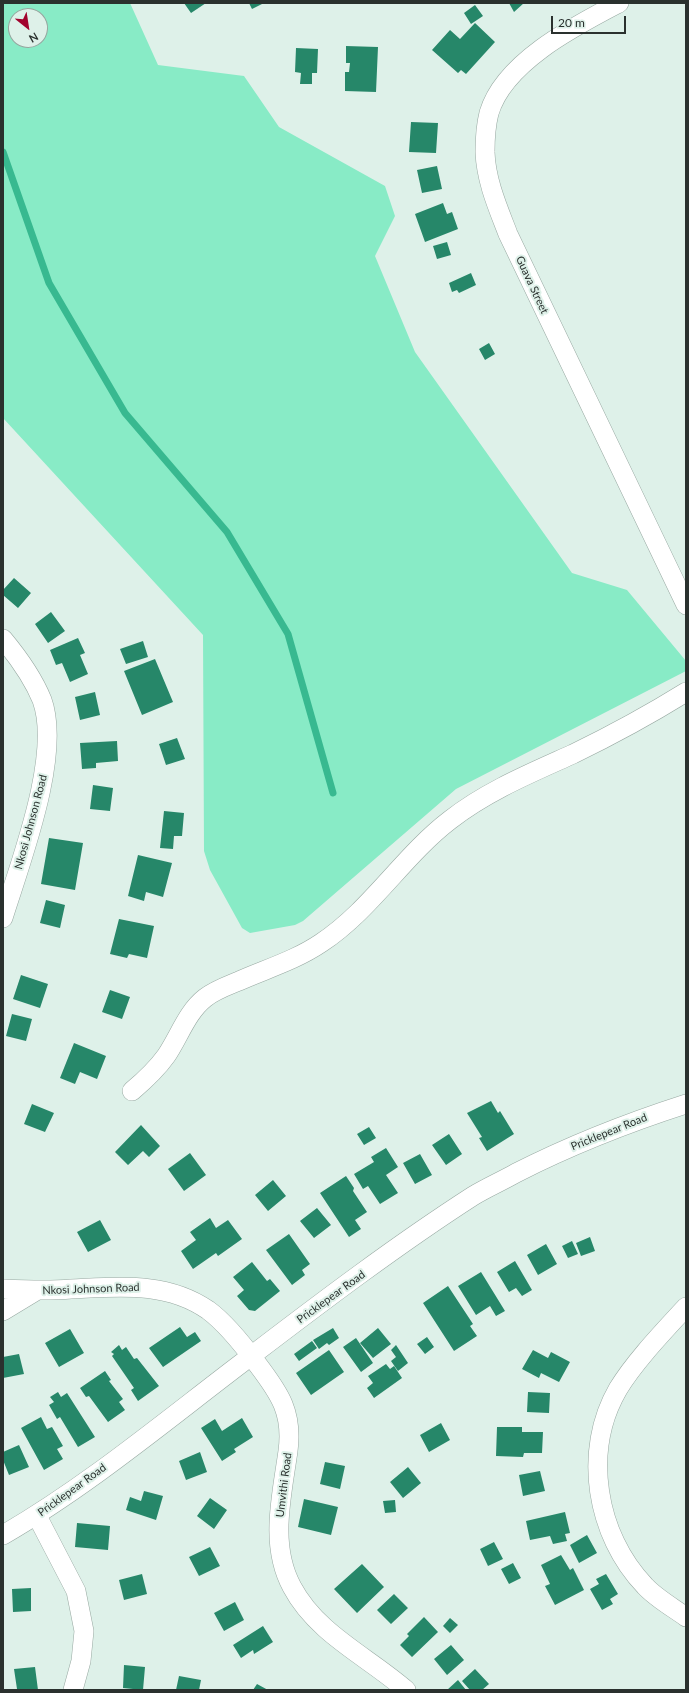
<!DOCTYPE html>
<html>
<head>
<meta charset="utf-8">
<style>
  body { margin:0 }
  #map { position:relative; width:689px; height:1693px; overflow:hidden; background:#def1e9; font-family:Lato,sans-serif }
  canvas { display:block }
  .frame { position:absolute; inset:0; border:4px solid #2a312e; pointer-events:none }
  .north { position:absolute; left:8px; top:8px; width:40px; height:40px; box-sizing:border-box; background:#def1e9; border:1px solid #96a49e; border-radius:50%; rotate:150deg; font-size:11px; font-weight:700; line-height:16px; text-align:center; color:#2a312e }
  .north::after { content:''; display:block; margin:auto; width:14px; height:18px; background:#a2032e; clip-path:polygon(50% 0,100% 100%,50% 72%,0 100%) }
  .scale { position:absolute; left:551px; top:16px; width:75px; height:18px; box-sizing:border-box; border:2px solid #2a312e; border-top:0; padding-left:5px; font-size:12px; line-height:14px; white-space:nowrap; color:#2a312e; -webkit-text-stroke:3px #def1e9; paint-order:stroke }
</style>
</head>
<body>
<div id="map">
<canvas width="689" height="1693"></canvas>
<div class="frame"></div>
<div class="north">N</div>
<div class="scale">20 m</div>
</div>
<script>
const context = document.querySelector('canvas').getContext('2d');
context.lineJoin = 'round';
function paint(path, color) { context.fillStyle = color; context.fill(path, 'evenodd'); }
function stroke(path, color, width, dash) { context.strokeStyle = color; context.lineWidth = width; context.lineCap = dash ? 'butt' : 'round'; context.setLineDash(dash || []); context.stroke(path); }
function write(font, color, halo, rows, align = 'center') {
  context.font = font + ' Lato,sans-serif'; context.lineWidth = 4; context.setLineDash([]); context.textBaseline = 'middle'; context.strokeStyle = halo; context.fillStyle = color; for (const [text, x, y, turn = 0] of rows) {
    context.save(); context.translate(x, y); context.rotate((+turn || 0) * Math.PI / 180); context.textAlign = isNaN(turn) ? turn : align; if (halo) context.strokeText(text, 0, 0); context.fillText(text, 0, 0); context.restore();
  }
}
paint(new Path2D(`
  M3 3H130L158 65 244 76 279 127 385 186 395 216 375 256 415 352 572 573 627 590 686 661V671L456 789 303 921 295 925 250 933 242 928 210 870 204 851 203 635 3 418ZM16 16H40V40H16Z`), '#88ebc6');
stroke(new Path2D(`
  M3 152 49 283 125 413 227 532 288 634 333 793`), '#38b990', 7);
paint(new Path2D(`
  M184 3H206L191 13Z
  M249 3H264L252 9Z
  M509 3H524L514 12Z
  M475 5 483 16 471 24 464 13Z
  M475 23 495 42 466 74 461 70 458 73 432 50 450 30 460 39Z
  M346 46 378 47 376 92 345 91V72H349L350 63H346Z
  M296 48 318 49 317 73H312V84H300L301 73 295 72Z
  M411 122 438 123 436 153 409 152Z
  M437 166 442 189 422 193 417 170Z
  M443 203 447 214 452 212 458 229 425 242 415 214Z
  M447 242 451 255 437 259 433 246Z
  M471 273 476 285 459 293 457 290 452 292 449 283Z
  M489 343 495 354 485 360 479 349Z
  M14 578 31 593 18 608 3 595V590Z
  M51 612 65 631 48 643 35 624Z
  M78 638 85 653 80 655 88 674 70 682 62 663 56 665 50 650Z
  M143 641 148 657 126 664 120 649Z
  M155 659 173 702 142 715 124 671Z
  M95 692 100 715 80 720 75 697Z
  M177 738 185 759 166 765 159 744Z
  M117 741 118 761 96 763V768L82 769 80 743Z
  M93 785 113 788 110 811 90 809Z
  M164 811 184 813 182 836H174L173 849 160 848Z
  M49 838 83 843 75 890 41 884Z
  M138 855 172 863 163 897 146 892 144 901 128 896Z
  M46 900 65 905 60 928 40 923Z
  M119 919 154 926 147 958 129 954 127 958 110 954Z
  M21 975 48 984 40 1008 13 999Z
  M110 990 130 997 122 1019 102 1012Z
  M12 1014 32 1019 26 1041 6 1036Z
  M74 1043 106 1056 97 1079 80 1072 75 1084 60 1078Z
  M491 1101 498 1113 500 1111 514 1134 487 1151 479 1138 482 1137 467 1113Z
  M32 1104 54 1113 45 1132 24 1124Z
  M141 1125 160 1146 149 1157 143 1151 128 1165 115 1152Z
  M369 1127 376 1138 364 1145 357 1134Z
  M449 1134 462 1154 446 1165 432 1145Z
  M386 1148 398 1167 386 1175 398 1193 380 1204 368 1186 363 1189 354 1174 374 1162 371 1157Z
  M190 1153 206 1175 184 1191 168 1169Z
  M420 1154 432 1175 415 1184 403 1163Z
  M346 1176 354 1188 353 1191 367 1212 355 1220 361 1229 349 1237 320 1193Z
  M273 1180 286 1196 268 1211 255 1195Z
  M317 1208 331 1225 314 1238 300 1221Z
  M210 1218 216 1228 228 1220 242 1239 218 1256 216 1253 193 1269 181 1251 196 1240 190 1232Z
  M100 1220 111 1240 88 1252 77 1232Z
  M289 1234 310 1264 302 1270 305 1275 292 1285 266 1250Z
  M590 1237 595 1251 581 1256 576 1243Z
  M572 1241 578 1254 568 1258 562 1246Z
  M546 1244 557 1264 538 1275 527 1255Z
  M515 1261 532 1290 522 1296 516 1288 509 1292 497 1272Z
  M252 1262 267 1281 270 1279 280 1291 255 1311 249 1310 237 1296 244 1290 233 1277Z
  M481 1272 505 1311 496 1316 490 1306 476 1315 458 1286Z
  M448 1286 473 1324 470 1326 477 1336 454 1351 423 1303Z
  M180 1327 187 1337 195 1332 201 1341 163 1367 149 1348Z
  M333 1328 339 1338 329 1345 327 1343 319 1349 313 1340Z
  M378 1328 391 1344 373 1358 360 1343Z
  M70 1329 84 1353 59 1367 45 1343Z
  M427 1337 434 1347 425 1354 417 1344Z
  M356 1338 373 1363 361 1372 343 1347Z
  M312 1341 317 1348 299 1361 294 1354Z
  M119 1345 122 1350 126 1347 134 1359 137 1358 159 1386 138 1401 131 1390 134 1388 112 1356 114 1354 111 1352Z
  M396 1345 408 1363 398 1371 391 1361 396 1357 391 1350Z
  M329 1350 344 1372 311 1395 296 1373Z
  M533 1350 548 1358 551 1352 570 1362 559 1382 541 1373 539 1378 522 1369Z
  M19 1354 24 1374 3 1378V1357Z
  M386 1364 390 1369 394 1366 402 1378 374 1398 367 1388 373 1383 368 1376Z
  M105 1371 111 1380 109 1381 123 1399 119 1402 125 1410 108 1422 89 1396 86 1397 80 1388Z
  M58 1392 61 1397 67 1393 95 1437 78 1447 60 1417 57 1419 49 1405 54 1402 50 1397Z
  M528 1392 550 1393 549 1413 527 1412Z
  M41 1417 47 1429 52 1427 63 1446 57 1449 63 1459 44 1470 21 1428Z
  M242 1418 253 1437 234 1449 236 1452 222 1461 201 1428 215 1419 222 1431Z
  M441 1423 450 1440 429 1452 420 1435Z
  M497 1427H522V1432H543L542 1453H524L523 1457 496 1456Z
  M19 1445 29 1467 9 1475 3 1460V1452Z
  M200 1452 207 1472 186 1480 179 1461Z
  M325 1462 345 1466 340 1489 320 1484Z
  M408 1467 421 1483 403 1498 390 1482Z
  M540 1471 545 1491 523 1496 519 1475Z
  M144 1491 163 1496 156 1520 126 1510 130 1497 141 1501Z
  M210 1498 227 1510 214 1529 197 1516Z
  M304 1499 338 1507 331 1535 298 1527Z
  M395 1500 396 1512 385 1513 383 1501Z
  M565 1512 570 1533 565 1534 567 1541 553 1544 550 1536 530 1540 526 1521Z
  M77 1523 110 1526 108 1550 75 1547Z
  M587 1535 597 1553 579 1563 570 1545Z
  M494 1542 503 1559 488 1566 480 1549Z
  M210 1547 220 1566 199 1576 189 1557Z
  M561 1555 570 1570 573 1568 584 1590 555 1605 545 1586 550 1584 541 1565Z
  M513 1563 521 1578 509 1584 501 1569Z
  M362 1564 384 1587 357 1613 334 1589Z
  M142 1574 147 1594 124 1600 119 1580Z
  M606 1574 618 1594 610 1599 613 1604 602 1610 590 1589 599 1584 596 1579Z
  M31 1588V1611L13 1612 12 1589Z
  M394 1594 408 1608 391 1624 377 1610Z
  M235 1602 244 1620 224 1631 214 1613Z
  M424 1617 438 1632 412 1657 400 1645 409 1636 407 1634Z
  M450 1618 458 1625 450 1633 443 1626Z
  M263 1626 273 1642 254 1654 253 1650 241 1658 233 1645Z
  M451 1645 464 1660 447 1675 434 1659Z
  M124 1665 145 1667 143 1690 123 1688Z
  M35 1667 38 1690H13L17 1689 14 1669Z
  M475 1669 489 1684 482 1690H470L462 1681Z
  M179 1676 201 1680 199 1690H176Z
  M458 1680 466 1690H447Z
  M257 1684 268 1690H253Z`), '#268769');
const street = new Path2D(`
  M619 3C575 26 504 62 489 113 486 125 485 140 485 152 486 181 498 208 508 234L686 605
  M3 639C18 657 33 678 42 700 62 755 20 863 3 918
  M132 1091C145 1080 156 1070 166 1056 179 1037 187 1012 205 998 215 990 227 986 239 981 266 969 296 960 321 943 371 910 403 856 450 820 487 791 531 773 573 754 612 735 649 715 686 692
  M3 1289C26 1290 48 1291 71 1289 118 1287 166 1281 208 1310 227 1324 244 1346 258 1365 280 1394 293 1413 288 1451 282 1495 269 1545 292 1587 317 1634 367 1656 406 1690
  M686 1307C664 1331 635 1361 618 1389 582 1451 596 1535 645 1586 656 1598 672 1607 686 1617
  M3 1311 36 1291
  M37 1516 76 1591 84 1631 81 1661 73 1690
  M3 1535C91 1484 170 1417 251 1356 323 1301 397 1245 473 1196 486 1188 502 1181 516 1173 571 1145 627 1123 686 1104`);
stroke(street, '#97a8a1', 20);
stroke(street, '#fff', 19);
write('11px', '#2a312e', '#def1e9', [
  ["Guava Street",532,285,65],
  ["Nkosi Johnson Road",31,822,-75],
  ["Pricklepear Road",609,1132,-22],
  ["Nkosi Johnson Road",91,1289,-2],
  ["Pricklepear Road",331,1297,-36],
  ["Umvithi Road",284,1485,-83],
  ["Pricklepear Road",72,1490,-36]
]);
</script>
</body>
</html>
